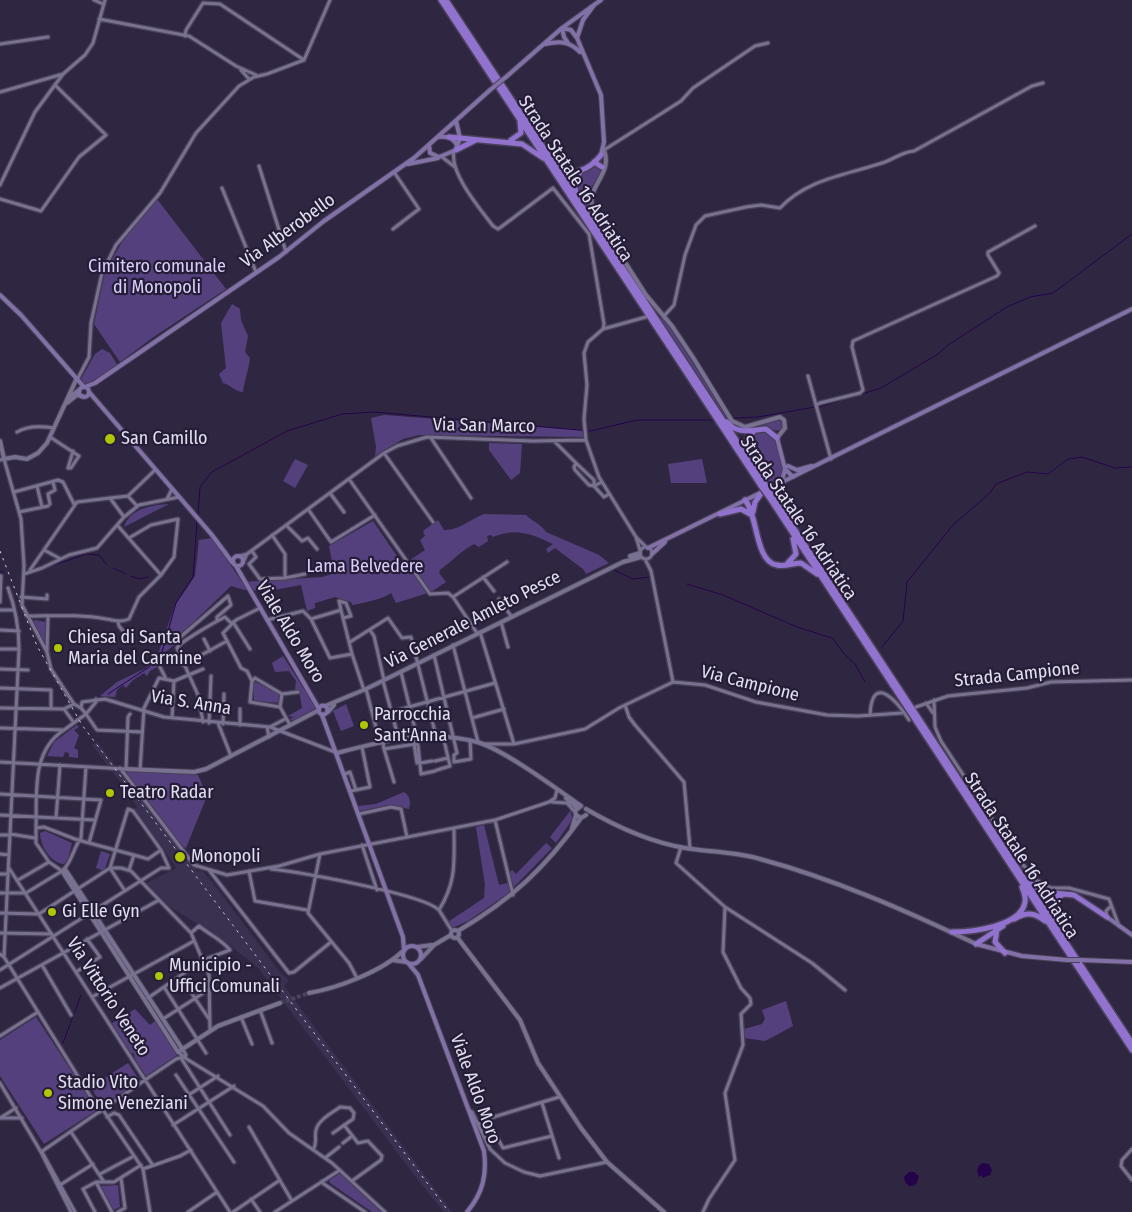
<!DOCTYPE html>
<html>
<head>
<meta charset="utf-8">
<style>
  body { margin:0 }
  canvas { display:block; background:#2f2742 }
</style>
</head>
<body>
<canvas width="1132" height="1212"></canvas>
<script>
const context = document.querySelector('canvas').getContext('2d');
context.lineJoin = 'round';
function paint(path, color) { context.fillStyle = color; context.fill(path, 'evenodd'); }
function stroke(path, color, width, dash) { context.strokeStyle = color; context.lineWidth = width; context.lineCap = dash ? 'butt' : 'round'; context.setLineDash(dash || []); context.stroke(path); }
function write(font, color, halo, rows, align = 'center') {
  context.font = font + ' "Fira Sans Condensed",sans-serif'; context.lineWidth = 4.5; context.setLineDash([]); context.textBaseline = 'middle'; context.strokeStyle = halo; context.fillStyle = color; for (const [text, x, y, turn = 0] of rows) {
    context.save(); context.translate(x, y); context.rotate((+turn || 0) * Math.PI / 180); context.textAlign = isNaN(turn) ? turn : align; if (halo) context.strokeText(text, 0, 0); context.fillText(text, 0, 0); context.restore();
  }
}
paint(new Path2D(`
  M97 742 198 872 201 870 209 878 280 972 289 980 284 986 452 1212H444L418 1180 258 968 220 937 170 907 147 883 176 868 164 849 134 809 137 807 123 785 92 745Z`), '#3a3050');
paint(new Path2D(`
  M594 165 602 170 590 190V208L619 258 577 193C575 177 581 173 594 165Z
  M157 199 226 289 155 336 120 362 94 324 105 272 126 235Z
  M232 304 240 309 241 320 248 336 245 352 250 358C249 369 244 381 243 392 234 391 231 385 223 383L219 374 226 368 221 323Z
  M657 316 664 319 671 329 732 424 746 429 777 419 783 423 782 429C775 433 770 427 763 427 751 426 744 434 732 427Z
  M102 349 110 353 118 366 86 385 81 379 95 354Z
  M384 415 582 430 584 437 419 435 403 439 375 456 376 447 371 418Z
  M763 432C778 436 786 462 781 476L770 485 749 455 748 441 756 433Z
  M489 443 522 444 520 473 511 480 489 450Z
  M295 459 308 465 295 488 283 481Z
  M702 459 707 483H671L668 464Z
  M169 504 124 527C130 508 153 505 169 504Z
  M484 514 526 515C532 521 541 524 546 532L599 555 609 563 586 574 583 569 555 548 548 553 546 549 553 544C533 534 515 527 493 537L491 535 487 536 488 541 479 547 474 544C461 551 452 561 440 570L439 573 446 582 431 592 396 603 391 593C383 599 363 603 352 605L351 602 335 597 315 603V608L307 611 301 585 269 591 245 590 231 586 177 638 174 645 156 660 161 665 150 671 147 676 144 673 133 680 126 688 123 685 117 690 115 697 100 696 117 682 146 668 158 654 175 605 195 576 199 540 212 538 242 582 323 577 334 573 329 546 373 521 403 565 425 550 420 540 425 536 423 531 438 520 444 530C458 531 471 519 484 514Z
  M35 620 46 622V644L42 642 33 622Z
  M283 656 316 708 293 721 290 719 294 717 288 716 302 708 299 690H295L296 681 289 671 275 672 272 663Z
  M256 682 280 694 281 703 254 701 253 683Z
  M346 704 354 726 341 731 333 711Z
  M77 725 79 727 74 730 79 735 74 748 78 750V758L69 757V753L65 752 63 757 47 756 54 742Z
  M125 771 198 775 207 796 186 848 182 846 124 774Z
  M404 792C410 796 411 802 409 809L389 805 360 811 358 806 376 804Z
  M571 810 572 820 556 843 550 837Z
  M484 825 499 885 508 883 510 892 468 921 452 928 448 922 484 898 485 885 476 827Z
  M45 831 72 843 68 859 64 864C51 863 40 846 40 833Z
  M546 843 552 848 513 888 509 873 512 870 516 874Z
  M101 851 110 854 104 871 96 868Z
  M786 1001 793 1026 765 1041 744 1038V1029L762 1024 765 1019 762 1010Z
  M135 1009 150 1025 155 1021 177 1055 146 1076 135 1059 134 1054 130 1052 111 1024Z
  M36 1017 97 1110 44 1144 0 1076V1040Z
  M128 1063 140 1081 102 1107 91 1087Z
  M341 1173 381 1212H372L330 1183 329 1180Z
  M118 1185 120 1207 113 1210 100 1186Z`), '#54407c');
paint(new Path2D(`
  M983 1163 989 1164 992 1170 990 1175 982 1178V1175L979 1177 977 1171 979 1165Z
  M909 1172H914L919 1176 916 1185 913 1184 914 1186H909L905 1182 904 1177Z`), '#25034a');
stroke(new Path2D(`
  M819 407 881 388 938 354 948 345 1007 307 1030 297 1053 293 1132 234
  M734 418 758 417 815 407
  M198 515 200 487 212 472 287 431 342 414 374 412 590 431 637 420H713
  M113 568 126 574
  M43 569 86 554 99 555 107 565
  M614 570 633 579 650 577
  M0 572H4
  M131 576 139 579 148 577
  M687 584 723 595 797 627 832 638 845 655 855 664 865 682
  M882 647 903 621 907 582 953 525 990 493 996 484 1027 472 1048 474 1068 459 1082 457 1115 468 1132 467
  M108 694 149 667 162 652 176 603 193 577 197 522
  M63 1043 81 995`), '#25034a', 1);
stroke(new Path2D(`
  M280 1003 309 993`), '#4a435c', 4, [4, 2]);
const minor = new Path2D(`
  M94 0 103 4
  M99 19 189 36 236 66 256 75
  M185 36 186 30 203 3 220 4 304 60
  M0 44 48 37
  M241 70 249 79
  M0 92 63 74
  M604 150 681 101 693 88 755 46 768 43
  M454 151C449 173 481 210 493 226L498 229 501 227 553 188 589 234 604 324 603 329 588 342 584 353 587 385 584 419 586 440
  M442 157 455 167
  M259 166 286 252
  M0 185 35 112 63 74 85 55 93 43 105 0
  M222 188 256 272
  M0 199 41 211 79 157 106 135 55 85
  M393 229 419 209 394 172
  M664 316 674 305 685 255 696 225 705 216 746 207 761 205 780 208C807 179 846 175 882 163 893 160 901 152 914 151L1032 86 1043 83
  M603 329 646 317
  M808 376 831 459
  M78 378 89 357 91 323 102 273 116 245 160 193 196 133 239 86 254 77 267 74 304 60 330 0
  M816 405 820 403 860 393 863 390 852 347 853 341 997 276 999 273 988 255V252L1035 226
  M17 432C28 425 42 426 54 428
  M50 437 79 456 71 468H68L73 451
  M431 438 471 498
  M554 441 576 463 574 467 575 470 589 485 594 486 604 497 609 494
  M384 453 433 522
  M0 460 4 459 21 519 24 566 22 605 47 652 51 669 74 704
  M576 463 594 480V486L602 482
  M349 479 430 594 448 593 453 597 477 633
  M37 486 42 507
  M14 492 58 480 63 482 74 504
  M330 493 344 512
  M128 496 155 470
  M110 498 128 496 137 506
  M167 499 172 489
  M50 504 48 494 55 490 53 482
  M308 509 331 542 375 515
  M19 512 48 506
  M286 525 302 541 308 538 317 549
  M118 526 161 575
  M636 537 646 547
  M640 553a6 6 0 1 1 12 0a6 6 0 1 1-12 0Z
  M44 550 59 558
  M252 551 256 557 249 564 260 579 285 578V554L272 535
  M240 556 247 554 384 453 397 446 427 437 533 441 586 440 599 477 636 537 640 550
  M645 559 651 571 673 682
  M243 563 247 554
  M30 570 77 502 110 498 124 517
  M24 574 42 568 69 555 97 548 124 517 139 505 179 497
  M483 577 494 591
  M285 578 305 574
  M21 597 47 599V595
  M453 597 507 562
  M499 599 511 616
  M0 602 1 576
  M0 610H13
  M341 610 339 601 346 603 351 616 343 618
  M27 616C54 616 79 614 106 619 114 620 120 623 129 619L139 597 161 575 174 557 178 519 151 525 129 538
  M311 619 341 610 352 654
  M267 620 303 611 311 619 330 658 352 654 364 690
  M118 622 119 626 132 642
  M233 622 250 649
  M501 622 508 647
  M0 630 19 631
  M370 630 374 636 384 680
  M480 632 514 744
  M204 639 210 651
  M350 642 388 618 402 638 411 637 436 736
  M179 644 178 639 228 596 231 605 217 617V620
  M453 645 478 742
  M0 649H19
  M47 651 48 617
  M434 655 457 753 454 755V762L471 759 470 740
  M183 665 227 641
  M160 667 166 679
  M0 669 28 670
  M401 672 417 737 421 774 435 771
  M174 681 203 669
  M252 681 247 671 241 668 223 633 236 620 260 608
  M383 681 399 740
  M0 688 51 690V709
  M366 689 380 743
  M282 694 298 692
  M96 699V702L86 714 81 708 82 702 105 699 164 717 270 727 335 752
  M934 700 935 727 941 741 1019 860 1036 880 1051 888H1069L1109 899 1119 926
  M926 703 933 713
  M625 705 629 717 635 725 684 782 690 848
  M280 707 250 702 252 681 255 678 282 694 280 707 290 725
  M916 707 948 696 1027 688 1051 682 1132 680
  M0 708 64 709 74 723
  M64 709 74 704 81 708
  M870 715C872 672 897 701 909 720
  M373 717 495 683
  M472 718 504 709
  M203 722 198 695 177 648C181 641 217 621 225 617L232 624
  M209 723 211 676
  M218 723 231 756
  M223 724 224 694
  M240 725V709
  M267 727 269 737
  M270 727 285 719
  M0 728 64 730 86 714 97 730 142 732
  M413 737 417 763
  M383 743 384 749 415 744
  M486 744H514L585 729 619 708 673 682 705 685 756 702 827 715 858 716 902 713
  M384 749 394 782
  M435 761 448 758
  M0 762 126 769 128 717 130 714
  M420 763 432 761
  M86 767 81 838C73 848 72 863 62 871L49 862 36 843V828L44 827 75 839C99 846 124 852 148 859L161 850
  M120 768 194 865 227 875 279 866 320 854 495 820 549 802 555 798 557 790
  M140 770 144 708 159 678 174 681 172 718
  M437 770 450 766 443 736
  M345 774 350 772 356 790
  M351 791 370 787 362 747
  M0 794 101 800 89 843
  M552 802 567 803 575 812
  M359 814 391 807 401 809 407 837
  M0 815 95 820
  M56 818 60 765
  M495 820 513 895
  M36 828C37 794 31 751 64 730
  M10 834 35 838
  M0 835H10
  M362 845 377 890
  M681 847 676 863 725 907 723 952 741 988 750 998 751 1004 741 1014 743 1045 725 1093 735 1160 709 1199 703 1212
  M0 854 9 855
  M320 854 308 913 349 963 357 978
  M9 868 230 1212
  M271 869C299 872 423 894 439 910
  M129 870 134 855
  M209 870 289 973 294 972 331 942
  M249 871 255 901 307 910
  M0 874H8
  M18 880 49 862
  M0 893H26L62 871
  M725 907 812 963 845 990
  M0 913 39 914 110 868H121L131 871 191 933 209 975 210 1029
  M1107 917 1106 911 1111 906
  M452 931 439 910C457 881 454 861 454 828
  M0 933 52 934
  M0 954 4 957 100 1112
  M4 957 19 649C19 628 15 607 8 588
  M42 965 71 1015
  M0 970 161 868H169L161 850 133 811 128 809 110 868 125 891
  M76 972 100 957 87 939
  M180 976 209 1019
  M164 987 206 1053
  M0 988 159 900
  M92 997 194 941
  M148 998 203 960 230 950C221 939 210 935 199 926L191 933
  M260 1010 272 1043
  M241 1017 252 1044
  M163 1019 208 990
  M0 1036 38 1012
  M178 1052 185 1058 186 1055 183 1050
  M181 1058 230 1135
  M185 1058 263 1106 289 1133 332 1163 385 1212
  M176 1075 234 1162
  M0 1083 41 1152 71 1212
  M542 1103 559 1158
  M173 1105 218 1076
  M103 1110 143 1169 150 1212
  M469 1110 472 1112 490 1149 505 1163 524 1172 540 1176 607 1162
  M107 1117 114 1113 119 1115 152 1164
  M0 1118H22
  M0 1118 16 1108
  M487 1119 503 1148 552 1136
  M173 1125 234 1086
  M344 1125 358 1143 368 1141 382 1156 381 1160 352 1181
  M479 1126 481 1121 487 1119 559 1097
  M249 1127 292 1201
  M71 1132 104 1182
  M343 1143 352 1136
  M1132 1149 1122 1160 1121 1166 1132 1180
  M313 1150C318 1142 314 1138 316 1130 318 1120 332 1113 340 1107L350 1108 354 1113 353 1119 333 1133
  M41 1152 145 1080 176 1059 183 1057
  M42 1152 75 1212
  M325 1158 339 1147
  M143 1169 180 1156 191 1150
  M100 1174 134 1156
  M96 1182 112 1212
  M321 1182 365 1212
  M60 1185 93 1164
  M251 1199 260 1212
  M95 1212 83 1189 96 1182H114L141 1165
  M118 1212 125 1208 121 1178
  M188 1212 217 1192
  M233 1212 280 1180
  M275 1212 340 1170`);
const tertiary = new Path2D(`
  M604 150C614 177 581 187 595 215L646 295 672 326 694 359 732 421 745 427 780 417 784 420 785 428 777 438
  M71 396 79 390
  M67 403 77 395 82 396
  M0 441 4 459 15 457 27 459 38 453 47 443 76 380
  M630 556 640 553
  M325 706 366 689 623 562 641 557
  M328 712 334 705
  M337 753C382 741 430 729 477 742 503 749 557 789 581 806
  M126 769 194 772 206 769 319 710
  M566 798 577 808
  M586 809C615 826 650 842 685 848 709 852 736 852 760 859 834 879 907 911 976 944
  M581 818 576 815 575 811 581 806
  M572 828 576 815
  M65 869 183 1050
  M62 871 178 1052 218 1026 280 1003
  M451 934a4 4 0 1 1 8 0a4 4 0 1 1-8 0Z
  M458 931C512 899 545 868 581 818L586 815
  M457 937 520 1020 538 1063 581 1128 607 1162 664 1212
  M417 947 432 945
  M421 959 434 945 451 935
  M392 960 406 962
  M309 993C338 988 383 971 404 950`);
const secondary = new Path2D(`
  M594 5 583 20 577 38 601 95 604 142 601 155
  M568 43 564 37 562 28 571 30 577 38
  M545 44C560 41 569 41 580 52
  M506 77 562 28 601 0
  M456 121 460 138 457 147
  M429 145 430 153 439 157 456 150 457 145C452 137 447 136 438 137
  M408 164 438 158
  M0 295 21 315 84 387
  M85 387 95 383 279 257 324 221 414 158 490 90
  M79 392a5 5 0 1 1 10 0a5 5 0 1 1-10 0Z
  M89 392 212 535 232 562
  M777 438 785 469 793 477
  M788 466 797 470 812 466
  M776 484 783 477 785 469
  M766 490 1132 309
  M648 548 760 493
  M652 554 665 542
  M233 561a5 5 0 1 1 10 0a5 5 0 1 1-10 0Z
  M236 566 319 709
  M318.5 710a4.5 4.5 0 1 1 9 0a4.5 4.5 0 1 1-9 0Z
  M322 715 403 937 404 950
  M1107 917 1132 935
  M976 944 1022 956 1067 960
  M403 955a9 9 0 1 1 18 0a9 9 0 1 1-18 0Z
  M1080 960 1132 962
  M409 964 418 975 484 1151C487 1175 483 1193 467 1212`);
const trunk = new Path2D(`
  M441 0 761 486
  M446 0 765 484
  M449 137 522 144 543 158
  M511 140 521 133 520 122
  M456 150 476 140
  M594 162 602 167
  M558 165C571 180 591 168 601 155
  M576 193 574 183 581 170
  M727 422C738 435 750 430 766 429L777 438
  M748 454 746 441 754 431
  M772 495 1132 1043
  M769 497 1132 1050
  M745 500C758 515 755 562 777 565 785 567 793 563 801 563L817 574
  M753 512 755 502 763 491
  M720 514 741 509 750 514
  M787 564 796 554 793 539
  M1028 882 1044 892 1074 895 1107 917
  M1014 919C1026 912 1034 912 1045 921
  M1055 921C1048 910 1050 901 1062 895
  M1003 926 997 930 995 942 1005 953
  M952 932C971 932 1021 927 1025 902 1026 897 1024 892 1022 887
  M976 944 997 930`);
stroke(minor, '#494158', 5.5);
stroke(tertiary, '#494158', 6);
stroke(secondary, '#494158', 6);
stroke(trunk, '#494158', 8);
stroke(minor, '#797190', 3);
stroke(tertiary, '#797190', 4);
stroke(secondary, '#8271a7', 4);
stroke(trunk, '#9172ce', 5);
stroke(new Path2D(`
  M0 551 37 646 82 725 449 1212`), '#cecadc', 1, [2.5, 5]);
const secondaryBridge = new Path2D(`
  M490 90 506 77
  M1067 960H1080`);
const trunkBridge = new Path2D(`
  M765 484 772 495
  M761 486 769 497`);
stroke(secondaryBridge, '#494158', 6, []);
stroke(trunkBridge, '#494158', 8, []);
stroke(secondaryBridge, '#8271a7', 4);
stroke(trunkBridge, '#9172ce', 5);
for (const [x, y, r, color] of [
  [110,439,6,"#afc506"],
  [58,648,5,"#afc506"],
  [364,725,5,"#afc506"],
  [110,793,5,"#afc506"],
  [180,857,6,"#afc506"],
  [52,912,5,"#afc506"],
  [159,976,5,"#afc506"],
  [48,1093,5,"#afc506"]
]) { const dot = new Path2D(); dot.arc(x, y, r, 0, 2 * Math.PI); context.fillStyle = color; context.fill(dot); stroke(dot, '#251d37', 2); }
write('18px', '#e3dff0', '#251d37', [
  ["Strada Statale 16 Adriatica",575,179,57],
  ["Via Alberobello",288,231,-36],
  ["Via San Marco",484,426,1],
  ["Strada Statale 16 Adriatica",798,518,56],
  ["Via Generale Amleto Pesce",473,620,-27],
  ["Viale Aldo Moro",290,632,59],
  ["Strada Campione",1017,675,-6],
  ["Via Campione",750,684,14],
  ["Via S. Anna",191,703,9],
  ["Strada Statale 16 Adriatica",1021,856,57],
  ["Via Vittorio Veneto",108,997,57],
  ["Viale Aldo Moro",475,1089,70]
]);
write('18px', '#dbd0fa', '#251d37', [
  ["Cimitero comunale",157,267],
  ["di Monopoli",157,288],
  ["Lama Belvedere",365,567]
]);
write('18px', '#e3dff0', '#251d37', [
  ["San Camillo",121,439],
  ["Chiesa di Santa",68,638],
  ["Maria del Carmine",68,659],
  ["Parrocchia",374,715],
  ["Sant'Anna",374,736],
  ["Teatro Radar",120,793],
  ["Monopoli",191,857],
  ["Gi Elle Gyn",62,912],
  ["Municipio -",169,966],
  ["Uffici Comunali",169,987],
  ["Stadio Vito",58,1083],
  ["Simone Veneziani",58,1104]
], 'left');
</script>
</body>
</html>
